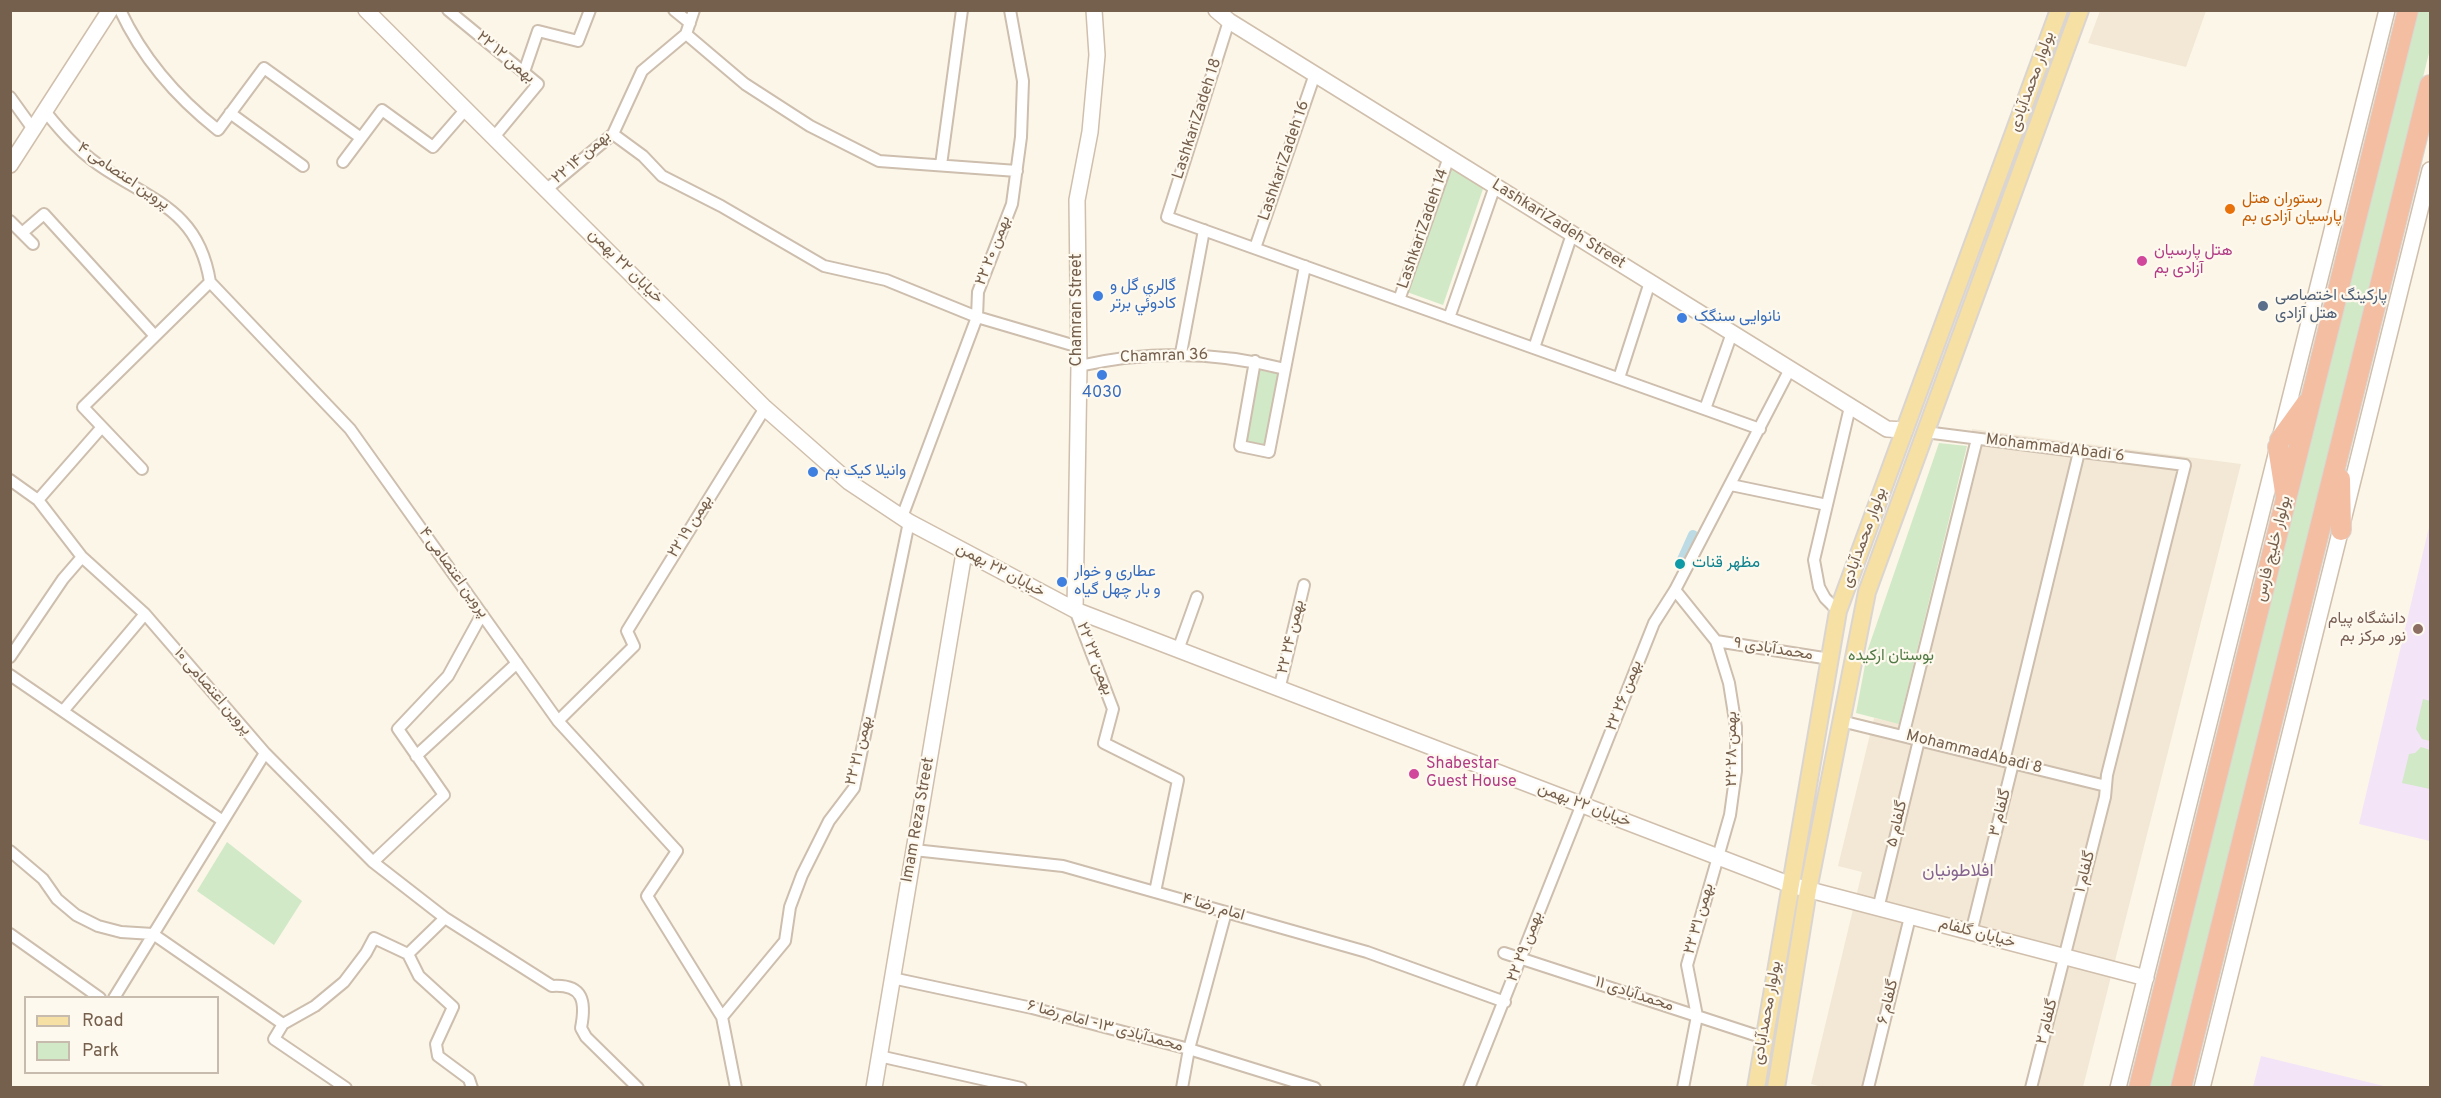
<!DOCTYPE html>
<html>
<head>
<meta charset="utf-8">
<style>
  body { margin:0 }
  #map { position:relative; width:2441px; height:1098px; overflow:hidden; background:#fcf6e8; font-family:Overpass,sans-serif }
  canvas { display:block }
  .frame { position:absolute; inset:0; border:12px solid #755f4d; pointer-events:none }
  .legend { position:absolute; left:24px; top:996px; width:195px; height:78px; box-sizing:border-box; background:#fef9ee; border:2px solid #c7bbae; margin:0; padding:8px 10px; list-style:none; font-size:18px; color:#755f4d }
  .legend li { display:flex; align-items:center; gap:12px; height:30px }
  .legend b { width:30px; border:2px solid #c7bbae }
</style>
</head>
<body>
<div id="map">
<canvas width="2441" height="1098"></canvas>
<div class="frame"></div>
<ul class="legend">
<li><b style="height:8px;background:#f7e0a3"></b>Road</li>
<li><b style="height:16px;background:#d1e9c6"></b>Park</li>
</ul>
</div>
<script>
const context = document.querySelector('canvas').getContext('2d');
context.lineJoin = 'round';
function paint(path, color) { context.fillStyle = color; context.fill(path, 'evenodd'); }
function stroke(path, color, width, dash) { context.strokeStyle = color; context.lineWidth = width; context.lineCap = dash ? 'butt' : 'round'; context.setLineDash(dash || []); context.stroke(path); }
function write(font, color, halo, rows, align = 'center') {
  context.font = font + ' Overpass,Vazirmatn,sans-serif'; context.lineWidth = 4.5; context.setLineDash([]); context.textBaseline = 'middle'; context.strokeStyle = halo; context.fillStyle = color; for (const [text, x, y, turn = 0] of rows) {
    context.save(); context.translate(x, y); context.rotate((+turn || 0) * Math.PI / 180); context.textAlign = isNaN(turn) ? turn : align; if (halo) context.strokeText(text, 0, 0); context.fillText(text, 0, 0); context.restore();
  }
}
paint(new Path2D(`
  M2100 11V10L2206 11 2186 67 2088 43Z
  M1972 429 2241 464 2083 1087H2031L2064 957 1910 917 1868 1087H1822L1811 1084 1862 872 1838 866 1874 718 1899 723Z`), '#f3e8d6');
paint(new Path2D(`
  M2430 523V841L2359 824Z
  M2261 1056 2388 1087H2253Z`), '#f3e4f8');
paint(new Path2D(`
  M2417 11H2430V49L2172 1087 2148 1088Z
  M1452 165 1484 186 1443 305 1407 292Z
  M1258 370 1279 374 1266 447 1245 444Z
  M1939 443 1967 446 1899 724 1856 713 1868 649Z
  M2423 699 2430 701V741L2422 739 2416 729Z
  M2421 747 2430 750V789L2402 783 2409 754 2415 753Z
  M227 842 302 901 274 945 197 891Z`), '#d1e9c6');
stroke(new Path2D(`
  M1680 564 1693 535`), '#bddbe5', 10);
const street = new Path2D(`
  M120 10C143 59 176 97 218 130L264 68 361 138
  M448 10 538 84 494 137
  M674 10 690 23
  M1229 21 1167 217 1760 429
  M686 34 745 84 810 126 879 161 1017 171
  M524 72 538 31 578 41 590 10
  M10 97 33 129
  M45 111C62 133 81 154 105 169 156 202 199 213 210 282L350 429 558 721 677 851 647 896 722 1017 736 1088
  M230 113 303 166
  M613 134 643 156 662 176 721 206 824 266 886 280 977 317 1079 347
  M343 162 382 110 433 147 466 109
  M941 165 962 10
  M547 189 613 134 642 71 686 34 694 10
  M10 221 33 244
  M22 233 44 214 155 336
  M1255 248 1315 74
  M1399 300 1449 157
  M1449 318 1495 186
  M1534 348 1572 234
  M1181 353 1204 230
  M1255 361 1240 446 1269 452 1305 266
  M1079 366C1149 350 1215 351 1285 369
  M1619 378 1650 282
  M1705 409 1732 333
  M1925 432 2185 465 2107 775 2105 797 2031 1088
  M142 469 83 407 210 282
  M10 480 38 500 82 557 145 614 265 753 114 998
  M1731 485 1827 505
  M38 500 102 427
  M902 517 977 317 978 292 1012 204 1021 137 1023 81 1010 10
  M1675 590 1716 641 1729 683 1736 727V771L1730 815 1687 965 1697 1016 1683 1088
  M1075 610 1113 709 1104 743 1178 780 1155 892
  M1838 611 1825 598 1819 587 1814 560 1850 407
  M1716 641 1830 659
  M1178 650 1197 597
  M10 657 63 579 82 557
  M10 675 223 821
  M1279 690 1304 585
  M63 711 145 614
  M558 721 634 646 627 631 765 408
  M1841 721 2106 786
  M1903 736 1977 439
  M265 753 373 862 445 918
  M416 756 517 663
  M2004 761 2079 452
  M914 850 1063 866 1367 952 1505 1002
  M10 851 43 879 57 899 76 915 98 926 121 932 153 934 283 1024
  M373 862 444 795 398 729 448 676 482 614
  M1878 909 1919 740
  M1971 933 2013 763
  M10 934 100 998
  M1504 953 1764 1038
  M408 954 419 976 453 1007 436 1044 438 1056 469 1079 472 1088
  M892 978 1032 1008 1189 1049 1315 1088
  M722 1017 785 941 790 907 802 875 829 821 854 788 909 522
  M879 1056 1021 1088
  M346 1088 274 1039 283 1024 315 1006 344 982 366 953 374 938 408 954 445 918 552 986C584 984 586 1002 581 1028L586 1037 638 1088
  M1182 1088 1189 1049 1226 912
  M1469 1088 1654 623 1675 590 1790 369
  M1868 1088 1910 917`);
const secondary = new Path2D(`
  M366 10 765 408 849 482 909 522 1075 610 1791 885 2146 978
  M1216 10 1229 21 1887 429 1905 430
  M10 165 110 10
  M1075 610 1079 366 1077 200 1090 132 1097 55 1094 10
  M874 1088 964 553
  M2118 1088 2387 10
  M2202 1088 2430 170`);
const primary = new Path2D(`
  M1756 1088 1838 611 2059 10
  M1776 1088 1808 890 1867 592 2080 10`);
const highway = new Path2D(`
  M2280 440 2306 404
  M2278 447 2285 492
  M2340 479 2341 530
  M2139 1088 2408 10
  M2181 1088 2430 85`);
stroke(street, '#cdbeae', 14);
stroke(secondary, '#d0bfac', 18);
stroke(primary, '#dbd5d1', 20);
stroke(highway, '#dbd5d1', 22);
stroke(street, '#fff', 10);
stroke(secondary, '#fff', 15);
stroke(primary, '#f7e0a3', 16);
stroke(highway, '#f3bea2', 20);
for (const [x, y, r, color] of [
  [2230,209,6,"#e8710a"],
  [2142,261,6,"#d1479c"],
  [1098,296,6,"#3f7fe0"],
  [2263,306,6,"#5c6f8a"],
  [1682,318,6,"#3f7fe0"],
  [1102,375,6,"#3f7fe0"],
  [813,472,6,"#3f7fe0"],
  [1680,564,6,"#0f9aa8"],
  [1062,582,6,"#3f7fe0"],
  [2418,629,6,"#8d6e63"],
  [1414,774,6,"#d1479c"]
]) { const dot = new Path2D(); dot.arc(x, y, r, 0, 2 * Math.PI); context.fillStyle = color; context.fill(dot); stroke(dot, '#fef9ee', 2); }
write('16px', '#755f4d', '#fef9ee', [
  ["۲۲ بهمن ۱۲",505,58,40],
  ["بولوار محمدآبادی",2033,82,-70],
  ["LashkariZadeh 18",1198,119,-72],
  ["۲۲ بهمن ۱۴",582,158,-41],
  ["LashkariZadeh 16",1285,161,-71],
  ["پروین اعتصامی ۴",123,177,34],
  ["LashkariZadeh Street",1558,225,32],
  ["LashkariZadeh 14",1424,229,-71],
  ["۲۲ بهمن ۲۰",994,251,-69],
  ["خیابان ۲۲ بهمن",625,267,45],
  ["Chamran Street",1078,310,-90],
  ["Chamran 36",1164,357,-2],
  ["MohammadAbadi 6",2055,449,7],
  ["۲۲ بهمن ۱۹",691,527,-58],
  ["بولوار محمدآبادی",1865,538,-70],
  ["بولوار خلیج فارس",2274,549,-76],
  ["خیابان ۲۲ بهمن",1000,571,28],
  ["پروین اعتصامی ۴",453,573,54],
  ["۲۲ بهمن ۲۴",1292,637,-77],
  ["محمدآبادی ۹",1773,650,9],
  ["۲۲ بهمن ۲۳",1094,659,69],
  ["پروین اعتصامی ۱۰",212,692,49],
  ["۲۲ بهمن ۲۶",1625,696,-69],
  ["۲۲ بهمن ۲۸",1733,749,-90],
  ["۲۲ بهمن ۲۱",860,751,-76],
  ["MohammadAbadi 8",1974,753,14],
  ["خیابان ۲۲ بهمن",1584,806,21],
  ["گلفام ۳",2001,813,-76],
  ["Imam Reza Street",919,820,-80],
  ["گلفام ۵",1898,824,-77],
  ["گلفام ۱",2086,872,-76],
  ["امام رضا ۴",1213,908,16],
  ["۲۲ بهمن ۳۱",1700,919,-74],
  ["خیابان گلفام",1977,934,15],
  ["۲۲ بهمن ۲۹",1526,947,-69],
  ["محمدآبادی ۱۱",1634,995,18],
  ["گلفام ۶",1889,1002,-76],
  ["بولوار محمدآبادی",1768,1013,-80],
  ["گلفام ۲",2048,1022,-76],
  ["محمدآبادی ۱۳- امام رضا ۶",1105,1027,15]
]);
write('16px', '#c56008', '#fef9ee', [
  ["رستوران هتل",2242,200],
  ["پارسیان آزادی بم",2242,218]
], 'left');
write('16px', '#b23c85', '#fef9ee', [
  ["هتل پارسیان",2154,252],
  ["آزادی بم",2154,270],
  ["Shabestar",1426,765],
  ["Guest House",1426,783]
], 'left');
write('16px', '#366cbe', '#fef9ee', [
  ["گالري گل و",1110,287],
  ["كادوئي برتر",1110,305],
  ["نانوایی سنگک",1694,318],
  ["4030",1102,394,"center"],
  ["وانیلا کیک بم",825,472],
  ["عطاری و خوار",1074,573],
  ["و بار چهل گیاه",1074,591]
], 'left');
write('16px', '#4e5e75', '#fef9ee', [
  ["پارکینگ اختصاصی",2275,297],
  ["هتل آزادی",2275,315]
], 'left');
write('16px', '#0d838f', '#fef9ee', [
  ["مظهر قنات",1692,564]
], 'left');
write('16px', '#785e54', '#fef9ee', [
  ["دانشگاه پیام",2406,620],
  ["نور مرکز بم",2406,638]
], 'right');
write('16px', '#507a45', '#fef9ee', [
  ["بوستان ارکیده",1891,657]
]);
write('18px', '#866591', '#fef9ee', [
  ["افلاطونیان",1958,872]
]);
</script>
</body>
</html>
